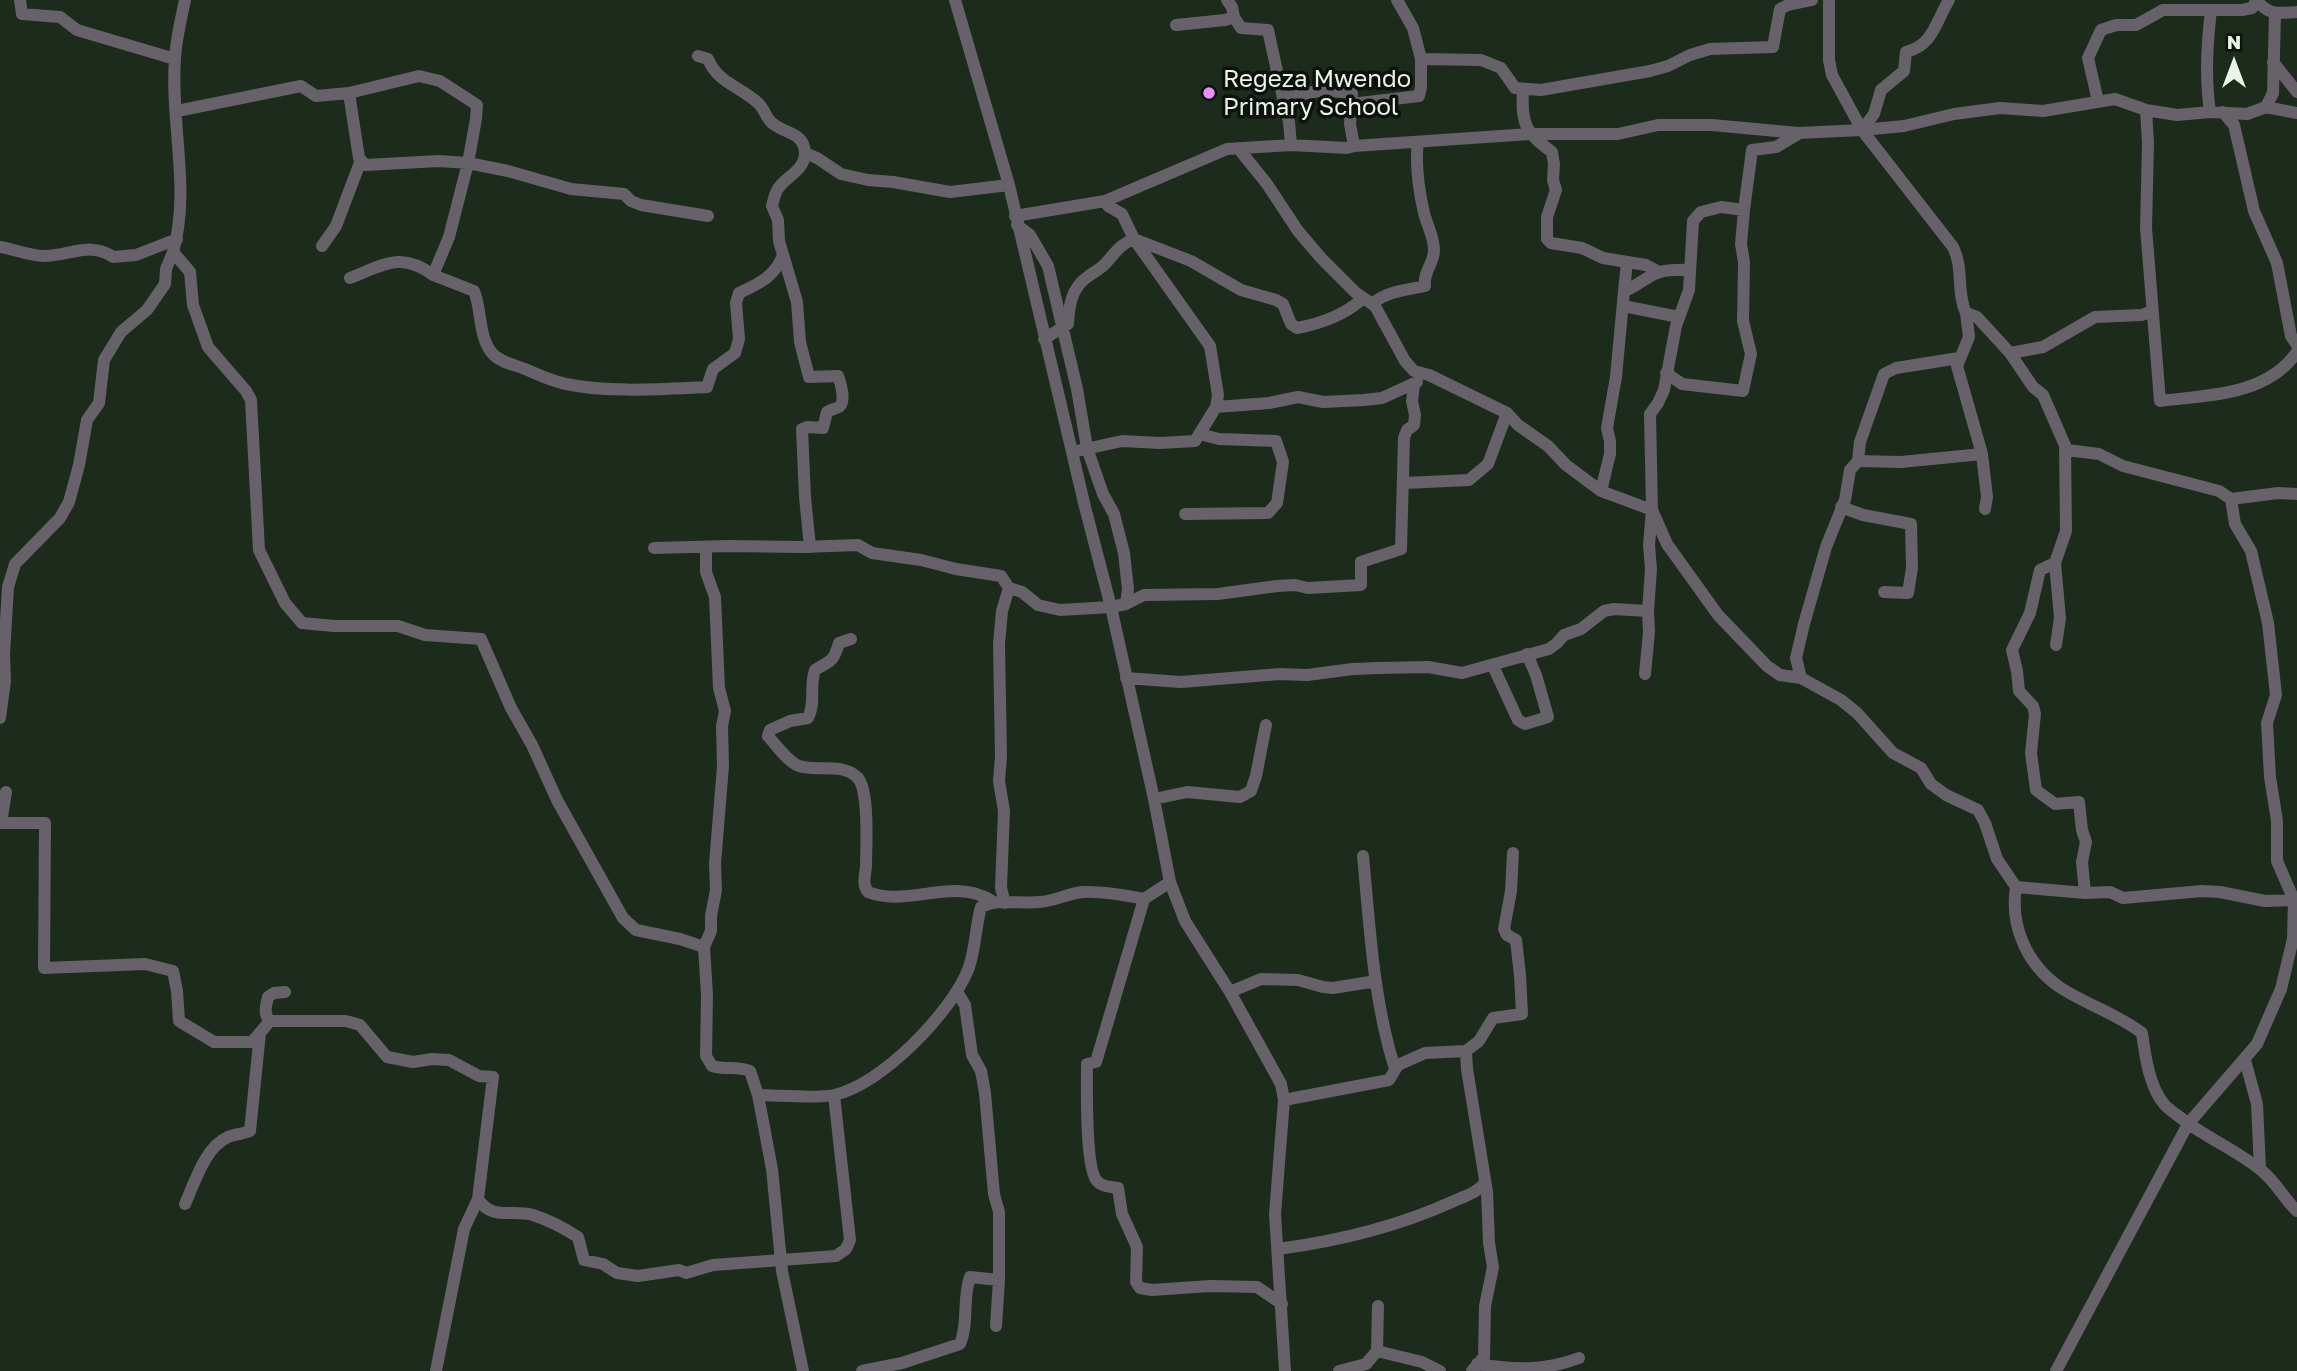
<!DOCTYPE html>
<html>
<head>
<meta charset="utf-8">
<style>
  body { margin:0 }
  #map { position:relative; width:2297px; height:1371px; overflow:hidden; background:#1d2b1c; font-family:"Golos Text",sans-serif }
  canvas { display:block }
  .north { position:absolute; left:2199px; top:28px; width:70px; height:70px; -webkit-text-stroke:5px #0c120b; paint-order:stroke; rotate:0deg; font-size:19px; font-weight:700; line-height:28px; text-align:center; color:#ebf4ea }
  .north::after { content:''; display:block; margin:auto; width:24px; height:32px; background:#ebf4ea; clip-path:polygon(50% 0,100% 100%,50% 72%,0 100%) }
</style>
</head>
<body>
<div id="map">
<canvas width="2297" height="1371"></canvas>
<div class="north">N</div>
</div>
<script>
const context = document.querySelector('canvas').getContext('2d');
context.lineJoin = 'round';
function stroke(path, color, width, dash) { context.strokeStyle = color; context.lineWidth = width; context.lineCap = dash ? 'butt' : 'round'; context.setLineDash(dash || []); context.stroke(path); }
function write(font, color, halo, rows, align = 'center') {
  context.font = font + ' "Golos Text",sans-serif'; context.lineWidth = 7; context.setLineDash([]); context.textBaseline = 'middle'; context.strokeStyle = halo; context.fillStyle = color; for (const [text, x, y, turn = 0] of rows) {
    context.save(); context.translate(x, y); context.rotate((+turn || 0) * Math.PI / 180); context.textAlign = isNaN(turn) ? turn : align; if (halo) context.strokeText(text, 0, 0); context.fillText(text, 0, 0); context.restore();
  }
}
stroke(new Path2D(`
  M20 0 22 14 60 17 77 30 175 59
  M185 0C181 19 176 39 175 59 170 122 191 190 173 252L190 272 193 305 208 347 246 391 251 400 259 550 285 603 302 623 334 626H398L425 635 481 639 511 708 532 745 557 800 623 918 636 930 680 939 704 947 707 995 706 1056 712 1066C725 1070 737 1066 750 1071L758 1095 772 1169 782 1271 803 1371
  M955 0 1009 185 1085 507 1111 607 1154 799 1170 882 1185 921 1230 992 1281 1084 1284 1100 1275 1214 1285 1371
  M1397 0 1413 28 1421 59
  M1829 0V60L1832 75 1862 130 1953 247C1964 268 1956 292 1966 313L1977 317 2010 353 2033 387 2043 395 2067 450 2099 454 2123 466 2219 491 2231 499 2235 524 2251 551 2268 623 2276 695 2267 723 2270 777 2277 821V861L2294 900 2293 939 2281 989 2257 1044 2188 1124 2056 1371
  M2257 1C2270 16 2278 13 2297 12
  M1234 17 1241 28 1268 30 1283 98 1323 90 1352 93 1350 124 1354 146
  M1176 25 1225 20 1234 17 1232 7 1227 0
  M698 56 708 59C718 84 742 87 759 104 764 109 766 117 771 122 783 134 804 131 805 153 805 169 788 176 780 186 775 191 774 199 772 206L778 220 779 241 797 302 800 342 809 377 838 376C841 383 846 402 839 407 835 409 831 409 827 412L823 428 807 427 802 429 805 497 810 547
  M2273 62 2297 92
  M1523 89C1521 124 1525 132 1552 152L1554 164 1553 180 1556 190 1547 217V239L1551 243 1582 248 1603 258 1646 265 1659 272
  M349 93 359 158 365 165 439 161 468 163 508 171 571 189 624 194 631 201 641 205 708 216
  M1283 98 1289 122 1291 145
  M2098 101 2088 58 2101 30 2116 25H2136L2163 10H2242L2252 8 2257 0
  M1351 104 1419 96 1421 87V59L1481 60 1501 68 1515 88 1541 90 1650 71 1668 66 1690 55 1710 49 1773 47 1780 9 1788 5 1812 0
  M2266 107 2273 93 2275 13
  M2146 110 2148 143 2146 228 2160 401C2207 395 2267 396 2297 352
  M177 111 301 86 316 96 349 93 419 76 440 81 477 105 476 119 468 163 449 237 433 275 474 291C482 310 478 336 492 353 499 362 515 365 525 369 539 375 551 381 566 384 609 393 662 389 707 387L713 369 735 353 739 339 736 303 739 293C758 284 775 277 783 255
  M2210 112C2205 77 2207 45 2211 10
  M2223 112 2234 125 2254 211 2277 263 2291 336 2297 345
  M1862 130 1874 114 1881 90 1904 71 1906 52C1934 44 1935 23 1949 0
  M1238 148 1267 184 1298 231 1321 258 1356 293 1375 306 1405 361 1414 371 1429 375 1507 413 1518 425 1548 446 1566 465 1601 491 1652 510 1667 544 1718 615 1767 666 1780 675 1801 678 1841 700 1857 713 1893 753 1921 768 1931 784 1946 795 1978 810 1985 823 1997 859 2016 887 2085 893 2110 892 2123 898 2202 891 2220 892 2265 901 2294 900
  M805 153 817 158 841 174 868 180 893 182 950 192 1009 185
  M1015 216 1105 201 1227 149 1291 145 1347 148 1354 146 1530 134H1618L1658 125H1712L1798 133 1862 130 1904 126 1954 114 2000 108 2043 111 2115 99 2146 110 2177 115 2210 112 2247 114 2266 107 2297 113
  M1017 225 1030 235 1048 266 1077 389 1087 448 1103 494 1114 514 1124 553 1128 589 1126 604
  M322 246 336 226 361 160
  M0 247C14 249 29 256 44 256 69 256 91 241 113 257L136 255 177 239
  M350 278C383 265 401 251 433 275
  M1624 291 1627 262
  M1372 304C1387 291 1406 290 1425 286 1423 271 1434 264 1434 250 1434 237 1427 225 1424 213 1419 191 1415 164 1418 142
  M1623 306 1679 317
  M1044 339 1068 324C1069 307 1071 289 1086 278 1092 273 1099 270 1104 265 1116 253 1117 246 1134 239L1191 261 1241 290 1276 300 1283 304 1291 324 1297 328C1320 324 1347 314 1363 298
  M2010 353 2043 347 2095 317 2142 315 2152 311
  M1666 373 1682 384 1743 391 1751 354 1743 321 1744 262 1741 244 1744 210
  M1216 407 1269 403 1298 397 1323 402 1364 400 1382 398 1417 382
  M1072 452 1122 441 1160 443 1195 441 1216 407 1218 395 1210 346 1134 239 1122 214 1108 206 1105 201
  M1982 454 1987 497 1985 509
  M1858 461 1860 442 1884 374 1896 368 1959 358
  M1404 483 1469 480 1488 464 1507 413
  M1601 491 1610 454V441L1607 428 1616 377 1624 291C1638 286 1650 274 1660 272 1670 269 1680 271 1690 269
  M2231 499 2278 493 2297 494
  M1841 507 1863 515 1911 524 1912 568 1908 593 1884 592
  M1185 514 1268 513 1277 503 1283 462 1276 441 1219 439 1199 434
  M654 548 728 546 802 547 858 545 872 553 921 560 956 569 1001 576 1009 588 1022 592 1038 605 1060 610 1111 607 1126 604 1144 595 1218 594 1277 586 1295 585 1308 588 1361 585V562L1401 549 1404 438 1407 430 1414 425 1415 415 1412 401 1414 385
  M2055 563 2040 570 2030 613 2012 650 2017 671 2019 691 2033 706 2035 714 2031 753 2036 790 2055 804 2079 802 2082 830 2086 842 2082 862 2085 893
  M851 639 839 643C833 663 831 660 815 670 809 686 816 703 808 718L790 721 770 730 768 736C776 745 788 762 799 766 817 772 841 762 857 777 870 789 866 848 866 867 865 876 862 884 868 892 907 908 955 876 992 901
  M2056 645 2060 618 2055 563 2066 531 2065 445
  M1493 666 1518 720 1525 724 1548 717 1536 675 1527 654
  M1645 674 1649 632 1648 611 1651 569 1649 545 1652 510 1650 414 1658 403 1664 390 1676 326 1689 290 1693 221 1701 212 1721 207 1744 210 1752 150 1776 147 1798 134
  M1126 678 1181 682 1280 674 1307 675 1353 669 1379 668 1428 667 1462 673 1549 649 1557 643 1564 635 1581 629 1604 611 1614 609 1648 611
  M1801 678 1796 658 1804 624 1826 547 1845 500 1850 470 1858 461 1901 462 1982 454 1957 366 1969 337 1966 313
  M0 718 5 681 4 654 8 587 15 564 60 518 69 502 79 465 87 420 99 403 104 360 121 332 147 310 165 284 166 269 173 252
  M1154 799 1187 792 1240 797 1251 791 1256 776 1266 725
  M0 823H45L44 968 145 964 173 971 177 991 179 1021 214 1042H252L270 1021H346L360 1025 387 1057 413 1062 432 1059 449 1060 479 1076 493 1077 478 1199C492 1221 511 1209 533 1215 548 1220 564 1228 578 1237L584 1260 603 1264 617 1273 638 1276 679 1270 686 1273 713 1265 836 1256 846 1249 850 1240 834 1095
  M1 823 6 792
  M1363 856C1370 928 1373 1000 1395 1069
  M2016 887C2010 925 2026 963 2058 986 2084 1004 2116 1013 2142 1033 2145 1055 2149 1086 2164 1104 2168 1109 2176 1114 2181 1118 2206 1138 2237 1150 2262 1171 2277 1183 2284 1199 2297 1211
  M1144 899 1096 1062 1087 1064C1087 1085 1085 1168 1097 1181 1102 1187 1112 1187 1118 1188L1122 1214 1137 1247 1136 1282 1140 1288 1152 1290 1210 1286 1257 1287 1282 1304
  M1005 903 1001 888 1004 811 999 781 1001 756 999 644 1002 611 1009 588
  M704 947 711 931V916L716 890 715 864 723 766 722 726 725 711 719 688 715 597 706 572V547
  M1230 992 1261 979 1298 980 1323 987 1333 988 1376 981
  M270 1021C263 1014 266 1006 268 997L274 993 285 992
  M1466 1051 1467 1069 1487 1192 1489 1243 1493 1267 1485 1306 1484 1357 1472 1371
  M2245 1060 2257 1104 2260 1169
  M758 1095C778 1095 816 1099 834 1095 881 1085 950 1014 968 970 976 949 975 928 981 907 998 898 1020 904 1040 902 1055 901 1069 893 1083 892 1103 891 1124 895 1144 899L1170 882
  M1284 1100 1389 1080 1398 1065 1425 1053 1466 1051 1479 1041 1493 1018 1522 1014 1520 975 1516 940 1507 935 1504 929 1511 891 1513 853
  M185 1204C195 1182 205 1147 228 1137 235 1134 243 1134 250 1131L260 1033
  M1278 1249C1339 1241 1397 1227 1454 1201 1465 1196 1479 1192 1485 1182
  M996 1326 999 1280
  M1377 1351 1378 1306
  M1477 1364C1512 1370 1545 1371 1579 1358
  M436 1371 464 1229 478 1199
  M862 1371 902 1363 960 1344C969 1323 962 1299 970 1277L999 1280V1212L994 1194 985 1093 981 1071 972 1055 965 1005 957 992
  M1339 1371 1366 1364 1377 1351 1422 1362 1440 1371`), '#676169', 12);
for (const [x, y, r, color] of [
  [1209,93,7,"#ea8dfd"]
]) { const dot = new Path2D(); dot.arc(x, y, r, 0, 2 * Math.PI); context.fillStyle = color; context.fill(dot); stroke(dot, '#0c120b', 2.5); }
write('24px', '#ebf4ea', '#0c120b', [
  ["Regeza Mwendo",1223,79],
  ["Primary School",1223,107]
], 'left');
</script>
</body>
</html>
